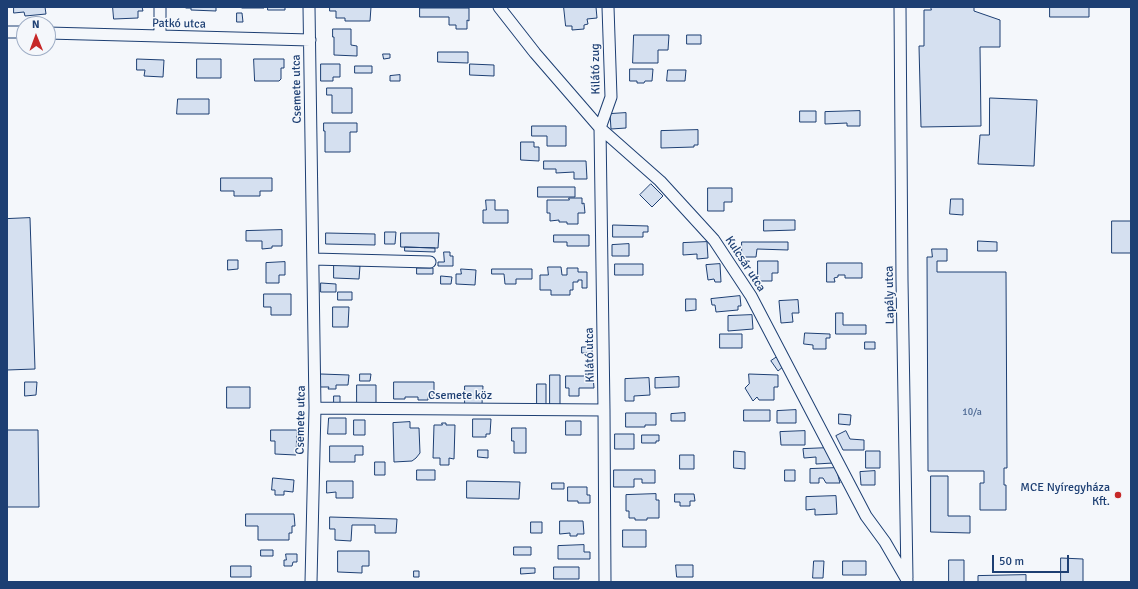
<!DOCTYPE html>
<html>
<head>
<meta charset="utf-8">
<style>
  body { margin:0 }
  #map { position:relative; width:1138px; height:589px; overflow:hidden; background:#f4f7fb; font-family:Signika,sans-serif }
  canvas { display:block }
  .frame { position:absolute; inset:0; border:8px solid #1d3f73; pointer-events:none }
  .north { position:absolute; left:16px; top:16px; width:40px; height:40px; box-sizing:border-box; background:#f4f7fb; border:1px solid #9eadc5; border-radius:50%; rotate:359deg; font-size:11px; font-weight:700; line-height:16px; text-align:center; color:#1d3f73 }
  .north::after { content:''; display:block; margin:auto; width:14px; height:18px; background:#c62828; clip-path:polygon(50% 0,100% 100%,50% 72%,0 100%) }
  .scale { position:absolute; left:992px; top:555px; width:77px; height:18px; box-sizing:border-box; border:2px solid #1d3f73; border-top:0; padding-left:5px; font-size:12px; line-height:14px; white-space:nowrap; color:#1d3f73; -webkit-text-stroke:3px #f4f7fb; paint-order:stroke }
</style>
</head>
<body>
<div id="map">
<canvas width="1138" height="589"></canvas>
<div class="frame"></div>
<div class="north">N</div>
<div class="scale">50 m</div>
</div>
<script>
const context = document.querySelector('canvas').getContext('2d');
context.lineJoin = 'round';
function paint(path, color) { context.fillStyle = color; context.fill(path, 'evenodd'); }
function stroke(path, color, width, dash) { context.strokeStyle = color; context.lineWidth = width; context.lineCap = dash ? 'butt' : 'round'; context.setLineDash(dash || []); context.stroke(path); }
function write(font, color, halo, rows, align = 'center') {
  context.font = font + ' Signika,sans-serif'; context.lineWidth = 3; context.setLineDash([]); context.textBaseline = 'middle'; context.strokeStyle = halo; context.fillStyle = color; for (const [text, x, y, turn = 0] of rows) {
    context.save(); context.translate(x, y); context.rotate((+turn || 0) * Math.PI / 180); context.textAlign = isNaN(turn) ? turn : align; if (halo) context.strokeText(text, 0, 0); context.fillText(text, 0, 0); context.restore();
  }
}
const building = new Path2D(`
  M14 7H45L46 14 25 16 24 12 14 13Z
  M113 7H142L143 11H138V18L114 19Z
  M186 7H216V11L191 10V8H186Z
  M242 7H264V8H242Z
  M268 7H285V10H268Z
  M330 7H371L370 21H345V18H336V11H330Z
  M564 7H596L597 18 587 19 588 24 584 25V29L572 30V26H566Z
  M931 7H974V11L1000 20V47H980L981 126 921 127 919 46H924V10H931Z
  M1050 7H1089V17H1050Z
  M420 8H469V21L467 20V29H456V25H449V17H420Z
  M237 13H242L243 22H237Z
  M333 29H351V45L357 46V56L334 55V37H333Z
  M634 35H669L668 50H658V63H633Z
  M687 35H701V44H687Z
  M438 52H468V63L438 62Z
  M383 54H390V58L384 59Z
  M137 59 164 60 163 77 144 76 145 70H137Z
  M197 59H221V78H197Z
  M254 59H284V68H281V79L279 81H255Z
  M321 64H340V77H333V81H321Z
  M470 64 494 65V76L470 75Z
  M355 66H372V73H355Z
  M630 69H653L652 81H645L644 83H637V81H630Z
  M668 70H686L685 81H667Z
  M400 75V81H390V76Z
  M327 88H352V113H332V95H327Z
  M990 98 1037 100 1034 166 978 164 980 135H989Z
  M178 99H209V114H177Z
  M800 111H816V122H800Z
  M860 111V126H847V123L825 124V112Z
  M626 113V128L611 129 610 114Z
  M324 123H357V132H350V152H325V131H324Z
  M532 126H566V146H547V136H532Z
  M698 130V145H694V147L661 148V131Z
  M521 142H534V147H539V161L521 160Z
  M544 161H586L587 179H574V172L556 173V169H544Z
  M221 178H272V191H260V196H234V191H221Z
  M651 184 663 196 652 207 640 195Z
  M538 187H575V197H538Z
  M708 188H732V202H724V211H708Z
  M569 198H582V204L584 203 585 213H578V224H567V222H559V220L550 221V213H547V200H569Z
  M951 199H963V215L950 214Z
  M486 200H495V210H508V223H483V210H486Z
  M30 218 35 369 7 370V219Z
  M764 220H795V230L764 231Z
  M1112 221H1131V253H1112Z
  M613 225 648 226V232H643V237H613Z
  M282 230V246H272V248L262 249V241H246V231Z
  M385 232H396L395 244H385Z
  M326 233 375 234V245L326 244Z
  M401 233H439L438 248 401 247Z
  M554 235H589V246H567V242H554Z
  M978 241 997 242V251H978Z
  M707 242 708 258 697 259V254L683 255V243Z
  M742 242H788V250L757 249 756 257H742Z
  M629 244V256H612V245Z
  M405 247 435 248V252L405 251Z
  M932 249H947V261H937V272H1006L1007 468H1004V485H1006V510H980V483H984V471H928L927 257H932Z
  M444 252H450V256H453V266H438V262H444Z
  M228 260H238V269L228 270Z
  M758 261H778V273H772V281H758Z
  M285 262V275H279V283H266V263Z
  M827 263H862V278H845V275H838V277L834 278 835 282H827Z
  M615 264H643V275H615Z
  M720 264 721 282H715L714 279 708 280 706 265Z
  M334 265 360 266 359 279 334 278Z
  M548 267H561L562 275H567V268H578V272H587V288H582V280H578V282H573V290H570V295H551V290H540V275H548Z
  M417 268H433V274H417Z
  M461 269 476 270 475 285 456 284V274H461Z
  M492 269H532V279H516V284H505L504 274H492Z
  M441 276 452 277 451 284H441Z
  M321 283 336 284V292H321Z
  M338 292H352V300H338Z
  M264 294H291V315H271V307H264Z
  M740 296 741 306H738V310L716 312 715 305H712L711 299Z
  M686 299H696V310L686 311Z
  M798 300 799 313H792L793 322 781 323 779 301Z
  M333 307H349L348 327H333Z
  M836 313H843V325H866V334H836Z
  M752 315 753 329 728 331V316Z
  M805 333 830 334V338H826V349H813V345L804 344Z
  M720 334H742V348H720Z
  M865 342H875V349H865Z
  M582 347H592V353H582Z
  M777 357 784 366 778 371 771 361Z
  M321 374 349 375 348 385H336V389H328L329 387H320Z
  M360 374H371L370 381H360Z
  M749 374 778 375V387H774V400H759L757 397 753 401 745 388 749 384Z
  M550 375H560V405H550Z
  M566 376H593L594 388H579V396H569V388H566Z
  M679 377V387L655 388V378Z
  M649 378 650 395 634 396V401H625V379Z
  M25 382H37L36 395 25 396Z
  M394 382H434V395H428V400H418V397H405V399H394Z
  M537 384H546V406H537Z
  M357 385H376V403H357Z
  M465 386H483L482 404H465Z
  M227 387H250V408H227Z
  M334 396H340V404H334Z
  M744 410H770V421H744Z
  M796 410V423H777V411Z
  M626 413H656V425H645V427H626Z
  M685 413V421H671V414Z
  M839 414 851 415 850 425 839 424Z
  M329 418H346V434H328Z
  M473 419H491L490 434H486V437H473Z
  M354 420H365V435H354Z
  M566 421H581V435H566Z
  M410 422V428H419L420 453 416 458 412 461 394 462 393 423Z
  M442 423H446V425H455L454 459 449 458V465H440V458H433L434 425H442Z
  M512 428H526V453H514V441H512Z
  M7 430H38L39 507H7Z
  M271 430H297L296 455 275 454V441H271Z
  M805 431V445H781L780 432Z
  M846 431 850 439 864 440V450H843L836 436Z
  M615 434H634V449H615Z
  M642 435H659V441H656V443H642Z
  M330 446H363V455H355V462H330Z
  M828 448 833 463 816 464V457L804 458 803 449Z
  M478 450H488V458L478 457Z
  M734 451 745 452V469L734 468Z
  M866 451H880V468H866Z
  M680 455H694V469H680Z
  M375 462H385V475H375Z
  M836 468 840 483H826L823 478H819V483H810V469Z
  M417 470H435V480H417Z
  M614 470H655V483H642V479H634V487H614Z
  M785 470H795V481H785Z
  M875 471V485H861L860 472Z
  M931 476H948V516H970V533L931 532Z
  M273 478 294 480 293 492 284 491V495H275V490H272Z
  M327 481H353V498H336V492L327 493Z
  M467 481 520 482 519 499 467 498Z
  M552 483H564V489H552Z
  M568 487H587V495H590V503H578V501H568Z
  M656 494V500H659V518H647V520H635V518H629V511H626V495Z
  M675 494H694L695 501H690V506H680V502H675Z
  M836 496 837 514 815 515V509L806 510V497Z
  M246 514H294L295 526H292V533H289V540H258V526H246Z
  M330 517 397 519 396 533H375V525H352L351 541 335 540V529H330Z
  M560 521H583L584 534H577V536H570V533L560 534Z
  M531 522H542V533H531Z
  M623 530H646V547H623Z
  M584 545V552H590V559H558V546Z
  M514 547H531V555H514Z
  M261 550H273V556H261Z
  M338 551H369V566H362V573L338 572Z
  M286 554H297V562H293L292 566H284V560H286Z
  M1061 558 1083 559V582H1061Z
  M949 560H964V582H949Z
  M814 561H824L823 578H813Z
  M843 561H866V575H843Z
  M676 565H693V577H677Z
  M231 566H251V577H231Z
  M554 567H579V579H554Z
  M521 568H535V573L521 574Z
  M414 571H419V577H414Z
  M1026 575V582H978V576Z`);
paint(building, '#d5e0f0');
stroke(building, '#1d3f73', 1);
const minor = new Path2D(`
  M160 7V36
  M309 7 315 408 311 582
  M499 7 535 53 600 128 660 181 714 240 751 296 866 516 885 542 907 580
  M900 7 902 280 907 578
  M7 32H24
  M48 33 310 40
  M313 259 430 262
  M315 408 604 410
  M605 582 604 410 600 128 611 97 608 7`);
stroke(minor, '#1d3f73', 13);
stroke(minor, '#f4f7fb', 11);
for (const [x, y, r, color] of [
  [1118,495,4,"#c62828"]
]) { const dot = new Path2D(); dot.arc(x, y, r, 0, 2 * Math.PI); context.fillStyle = color; context.fill(dot); stroke(dot, '#f4f7fb', 1.5); }
write('10px', '#4b6792', null, [
  ["10/a",972,412]
]);
write('12px', '#1d3f73', '#f4f7fb', [
  ["Patkó utca",179,24,1],
  ["Kilátó zug",596,69,-91],
  ["Csemete utca",297,89,-91],
  ["Kulcsár utca",745,264,57],
  ["Lapály utca",890,295,-91],
  ["Kilátó utca",590,355,-91],
  ["Csemete köz",460,396],
  ["Csemete utca",301,420,-89]
]);
write('12px', '#1d3f73', '#f4f7fb', [
  ["MCE Nyíregyháza",1110,488],
  ["Kft.",1110,502]
], 'right');
</script>
</body>
</html>
